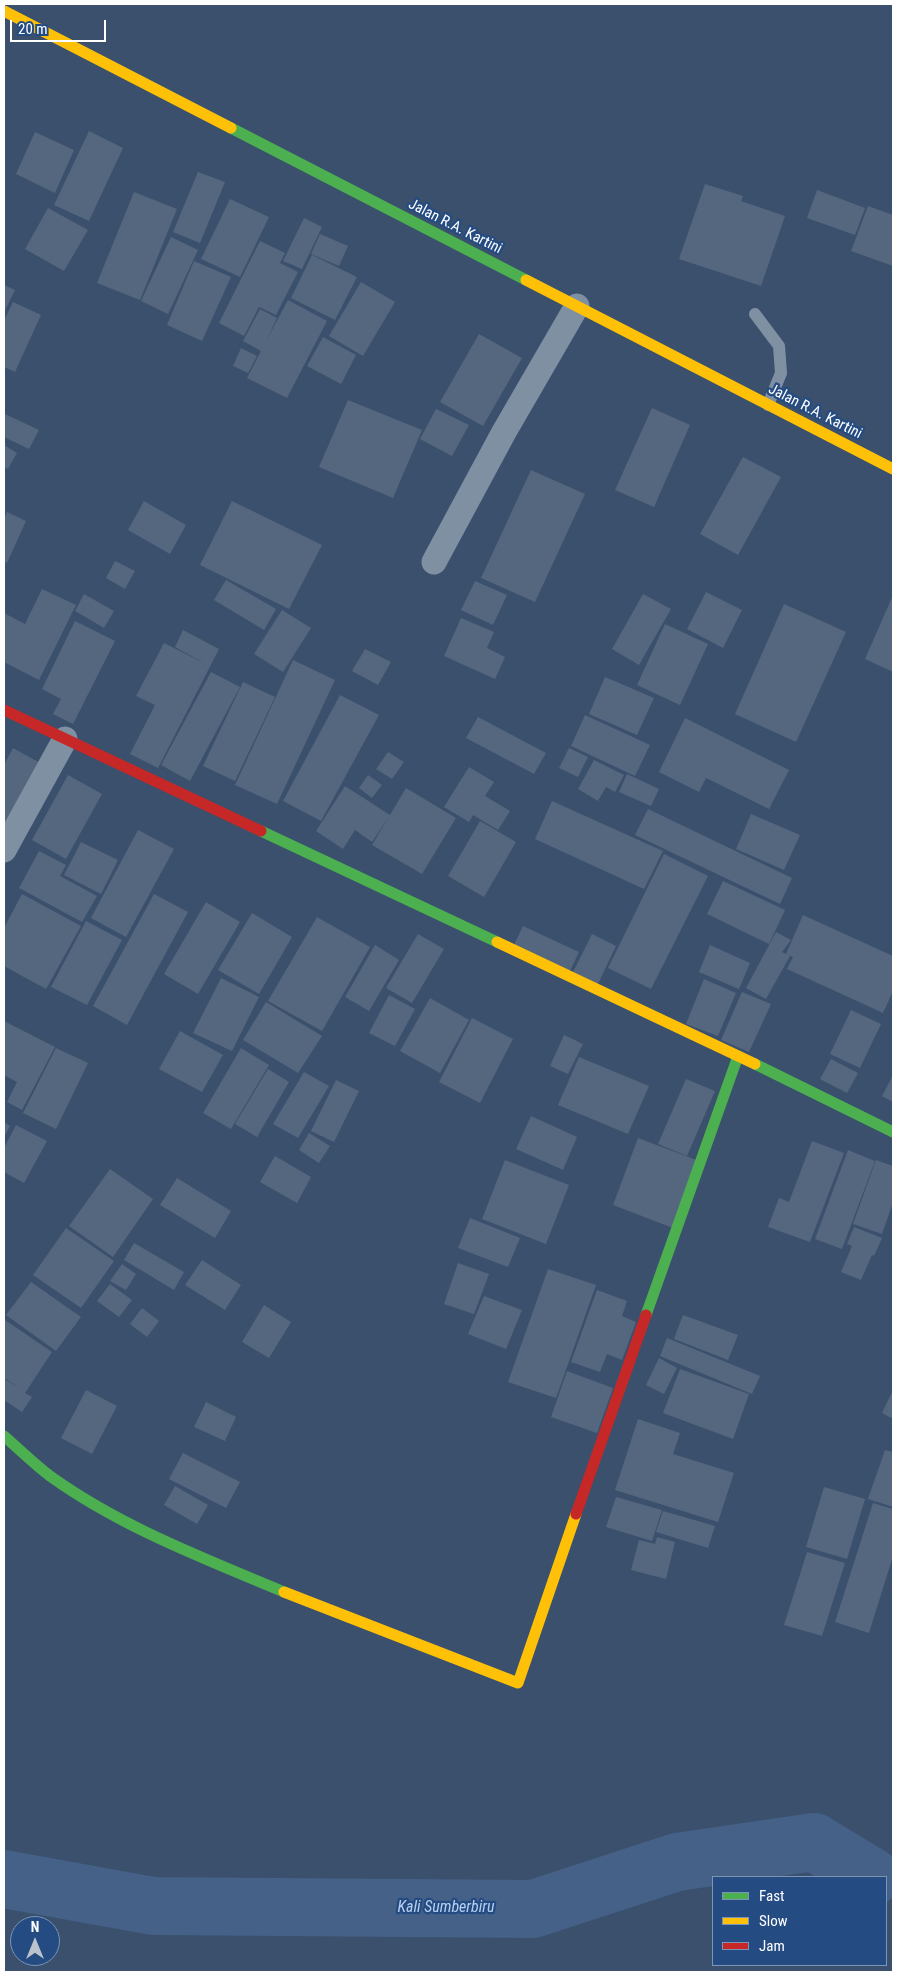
<!DOCTYPE html>
<html>
<head>
<meta charset="utf-8">
<style>
  body { margin:0 }
  #map { position:relative; width:897px; height:1976px; overflow:hidden; background:#3a506d; font-family:"Roboto Condensed",sans-serif }
  canvas { display:block }
  .frame { position:absolute; inset:0; border:5px solid #fff; pointer-events:none }
  .legend { position:absolute; left:712px; top:1876px; width:175px; height:90px; box-sizing:border-box; background:#244c83; border:1px solid #7c94b5; margin:0; padding:6px 9px; list-style:none; font-size:15px; color:#fff }
  .legend li { display:flex; align-items:center; gap:10px; height:25px }
  .legend b { width:25px; border:1px solid #7c94b5 }
  .north { position:absolute; left:10px; top:1916px; width:50px; height:50px; box-sizing:border-box; background:#244c83; border:1px solid #7c94b5; border-radius:50%; rotate:0deg; font-size:14px; font-weight:700; line-height:20px; text-align:center; color:#fff }
  .north::after { content:''; display:block; margin:auto; width:18px; height:22px; background:#bac2cc; clip-path:polygon(50% 0,100% 100%,50% 72%,0 100%) }
  .scale { position:absolute; left:10px; top:20px; width:96px; height:22px; box-sizing:border-box; border:2px solid #fff; border-top:0; padding-left:6px; font-size:15px; line-height:18px; white-space:nowrap; color:#fff; -webkit-text-stroke:4px #244c83; paint-order:stroke }
</style>
</head>
<body>
<div id="map">
<canvas width="897" height="1976"></canvas>
<div class="frame"></div>
<ul class="legend">
<li><b style="height:6px;background:#4caf50"></b>Fast</li>
<li><b style="height:6px;background:#ffc107"></b>Slow</li>
<li><b style="height:6px;background:#c62828"></b>Jam</li>
</ul>
<div class="north">N</div>
<div class="scale">20 m</div>
</div>
<script>
const context = document.querySelector('canvas').getContext('2d');
context.lineJoin = 'round';
function stroke(path, color, width, dash) { context.strokeStyle = color; context.lineWidth = width; context.lineCap = dash ? 'butt' : 'round'; context.setLineDash(dash || []); context.stroke(path); }
function paint(path, color) { context.fillStyle = color; context.fill(path, 'evenodd'); }
function write(font, color, halo, rows, align = 'center') {
  context.font = font + ' "Roboto Condensed",sans-serif'; context.lineWidth = 4.5; context.setLineDash([]); context.textBaseline = 'middle'; context.strokeStyle = halo; context.fillStyle = color; for (const [text, x, y, turn = 0] of rows) {
    context.save(); context.translate(x, y); context.rotate((+turn || 0) * Math.PI / 180); context.textAlign = isNaN(turn) ? turn : align; if (halo) context.strokeText(text, 0, 0); context.fillText(text, 0, 0); context.restore();
  }
}
stroke(new Path2D(`
  M4 1879 153 1906 533 1909 677 1862 814 1842 872 1877`), '#456187', 58);
paint(new Path2D(`
  M89 131 123 148 89 221 54 205Z
  M35 132 74 150 55 193 16 174Z
  M198 172 225 182 200 243 173 232Z
  M705 184 743 196 741 201 785 216 761 286 679 259Z
  M817 190 865 208 855 235 807 218Z
  M134 192 177 209 140 300 97 283Z
  M230 199 269 217 240 277 201 259Z
  M868 206 893 215V266L851 251Z
  M48 208 88 230 64 271 25 249Z
  M304 218 322 227 302 269 283 261Z
  M320 234 348 246 339 266 311 254Z
  M171 237 198 250 168 314 141 301Z
  M260 241 285 253 280 263 298 272 276 315 259 307 244 336 219 323Z
  M312 255 357 277 335 320 291 298Z
  M194 261 231 277 202 341 167 325Z
  M361 282 395 302 363 356 329 336Z
  M4 285 15 290 4 312Z
  M288 300 327 321 287 398 247 378 261 351 243 341 260 309 277 318 266 341Z
  M13 302 41 315 15 372 4 367V321Z
  M479 334 522 358 483 426 440 402Z
  M323 337 356 355 341 384 307 366Z
  M241 348 257 356 248 373 233 366Z
  M348 400 422 430 393 498 319 467Z
  M652 408 690 425 654 507 615 490Z
  M436 409 469 425 452 456 420 439Z
  M5 414 39 430 29 449 4 437Z
  M4 445 17 453 8 469 4 467Z
  M743 457 781 477 738 555 700 534Z
  M531 470 585 494 535 602 481 578Z
  M144 501 186 525 170 554 128 530Z
  M232 501 322 545 289 609 200 565Z
  M7 512 26 521 7 563 4 561V519Z
  M115 561 135 571 125 589 106 578Z
  M226 580 276 609 264 630 214 600Z
  M475 581 507 595 493 625 461 610Z
  M42 589 76 605 39 680 4 662V613L25 624Z
  M706 592 742 610 723 648 687 629Z
  M84 594 114 611 104 628 75 611Z
  M643 594 671 609 639 665 612 649Z
  M893 595V672L865 659Z
  M784 604 846 632 796 742 735 714Z
  M282 610 311 628 283 672 254 654Z
  M461 618 494 632 487 648 505 657 495 679 444 656Z
  M75 621 115 641 73 724 53 714 61 699 42 689Z
  M665 624 708 644 680 705 637 685Z
  M183 630 219 649 158 768 130 754 155 705 136 696 164 643 206 664 175 647Z
  M365 649 391 662 378 685 352 671Z
  M293 660 335 680 277 804 235 785Z
  M211 672 240 687 190 781 161 765Z
  M605 677 654 698 637 735 589 714Z
  M243 682 275 697 235 781 203 766Z
  M340 695 379 715 321 821 283 801Z
  M585 715 650 745 635 776 571 746Z
  M478 717 546 753 534 774 466 738Z
  M685 718 789 770 769 809 706 778 699 792 659 772Z
  M13 748 44 765 4 832V765Z
  M569 748 588 757 578 777 559 768Z
  M388 752 404 762 392 779 376 769Z
  M594 760 624 775 615 792 606 787 598 801 578 789Z
  M469 767 494 782 485 796 510 811 498 830 473 815 469 822 444 807Z
  M627 774 659 789 651 806 619 792Z
  M68 775 102 794 66 859 32 840Z
  M368 775 382 785 372 798 359 788Z
  M345 786 390 815 406 788 456 818 422 874 372 845 388 818 372 842 355 830 343 849 316 831Z
  M552 801 663 851 644 889 535 839Z
  M648 809 792 878 780 904 635 835Z
  M751 814 800 835 784 870 736 849Z
  M480 821 516 842 484 897 448 876Z
  M138 830 174 849 126 937 91 918Z
  M81 842 118 860 101 894 64 875Z
  M39 851 66 865 60 876 97 896 82 922 19 888Z
  M664 854 708 876 651 989 608 968Z
  M723 881 785 910 769 944 707 914Z
  M22 894 81 926 46 989 4 966V928Z
  M154 894 188 912 127 1025 93 1006Z
  M206 902 240 922 198 994 164 974Z
  M252 913 292 937 259 994 218 970Z
  M803 915 893 956V991L883 1013 787 969 793 957 786 954Z
  M317 917 370 947 322 1031 268 1001Z
  M86 921 122 940 87 1005 51 987Z
  M523 926 579 952 570 971 514 945Z
  M776 932 791 940 782 952 790 956 766 999 746 988Z
  M418 934 444 949 412 1003 386 988Z
  M592 934 616 946 598 984 573 972Z
  M375 945 399 960 369 1011 345 997Z
  M710 945 750 963 739 989 699 972Z
  M221 978 259 997 232 1051 193 1033Z
  M704 979 736 993 718 1036 686 1024Z
  M742 992 771 1004 749 1052 721 1040Z
  M389 995 415 1009 395 1046 369 1033Z
  M430 998 469 1020 440 1073 400 1051Z
  M266 1002 322 1036 298 1073 243 1040Z
  M851 1010 881 1024 860 1068 830 1054Z
  M472 1018 513 1039 480 1103 439 1082Z
  M4 1021 55 1047 22 1110 7 1102 17 1082 4 1075Z
  M180 1031 223 1055 202 1092 159 1069Z
  M564 1035 583 1044 568 1074 550 1066Z
  M56 1048 88 1063 56 1129 23 1113Z
  M241 1048 269 1065 231 1129 203 1113Z
  M579 1057 649 1086 628 1134 558 1105Z
  M831 1059 858 1073 847 1093 820 1079Z
  M268 1069 289 1082 257 1137 235 1124Z
  M304 1072 329 1086 298 1138 273 1124Z
  M893 1075V1102L882 1096Z
  M686 1079 715 1091 687 1156 658 1144Z
  M336 1080 359 1091 334 1142 311 1131Z
  M531 1116 577 1137 563 1170 516 1149Z
  M4 1122 10 1126 4 1137Z
  M16 1125 47 1141 24 1183 4 1172V1148Z
  M309 1133 330 1146 319 1163 299 1150Z
  M638 1138 699 1161 673 1228 613 1205Z
  M812 1141 844 1153 810 1242 768 1227 779 1198 789 1202Z
  M848 1150 875 1161 842 1249 815 1239Z
  M275 1156 311 1177 297 1203 260 1182Z
  M505 1160 569 1185 546 1244 482 1219Z
  M876 1160 893 1166V1202L882 1234 853 1224Z
  M110 1169 153 1199 113 1257 69 1226Z
  M177 1178 231 1211 215 1238 160 1205Z
  M470 1218 520 1238 508 1267 458 1248Z
  M854 1227 882 1238 874 1256 872 1255 861 1280 841 1272 852 1246 847 1244Z
  M66 1228 114 1261 81 1308 33 1275Z
  M134 1243 184 1272 174 1290 124 1260Z
  M202 1260 241 1285 225 1310 185 1285Z
  M458 1263 489 1274 474 1314 444 1304Z
  M122 1264 136 1274 126 1290 110 1281Z
  M548 1269 596 1285 556 1398 508 1382Z
  M31 1282 81 1317 56 1351 6 1315Z
  M110 1284 132 1300 119 1317 97 1301Z
  M597 1290 627 1301 622 1316 636 1322 622 1360 607 1354 600 1372 571 1362Z
  M484 1296 522 1310 506 1349 468 1334Z
  M264 1305 291 1322 269 1358 242 1342Z
  M142 1308 159 1321 147 1337 130 1324Z
  M683 1315 738 1335 728 1360 674 1339Z
  M5 1320 52 1352 25 1393 32 1397 22 1412 4 1400V1379L20 1388 4 1378Z
  M667 1338 760 1376 752 1394 660 1356Z
  M659 1358 677 1368 664 1394 646 1385Z
  M680 1369 749 1394 733 1439 663 1413Z
  M567 1371 613 1388 597 1433 551 1417Z
  M86 1390 117 1406 92 1454 61 1438Z
  M893 1390V1419L882 1413Z
  M206 1402 236 1417 225 1441 194 1427Z
  M638 1419 680 1433 673 1454 734 1473 718 1522 615 1490Z
  M885 1450 893 1452V1507L868 1499Z
  M183 1453 240 1482 226 1508 169 1479Z
  M175 1486 208 1505 197 1524 164 1505Z
  M824 1487 865 1499 847 1559 806 1547Z
  M616 1497 662 1510 652 1541 606 1527Z
  M873 1503 893 1509V1556L869 1633 835 1622Z
  M663 1511 715 1526 708 1548 656 1532Z
  M657 1537 675 1542 666 1579 631 1570 639 1540 655 1544Z
  M807 1552 845 1563 822 1636 784 1625Z`), '#55677e');
stroke(new Path2D(`
  M755 314 779 346 781 373 768 405`), '#8090a3', 12);
stroke(new Path2D(`
  M434 562 504 432 577 306
  M4 850 65 739`), '#8090a3', 25);
stroke(new Path2D(`
  M231 128 526 280
  M261 831 497 942
  M755 1064 893 1132
  M646 1315 738 1056
  M4 1436C19 1449 34 1464 50 1476 121 1527 203 1558 284 1592`), '#4caf50', 11);
stroke(new Path2D(`
  M4 11 231 128
  M526 280 893 469
  M497 942 755 1064
  M284 1592 518 1683 576 1514`), '#ffc107', 11);
stroke(new Path2D(`
  M4 710 261 831
  M576 1514 646 1315`), '#c62828', 11);
write('15px', '#fff', '#244c83', [
  ["Jalan R.A. Kartini",455,227,27],
  ["Jalan R.A. Kartini",815,412,27]
]);
write('italic 16px', '#b8d0ef', '#244c83', [
  ["Kali Sumberbiru",446,1908]
]);
</script>
</body>
</html>
